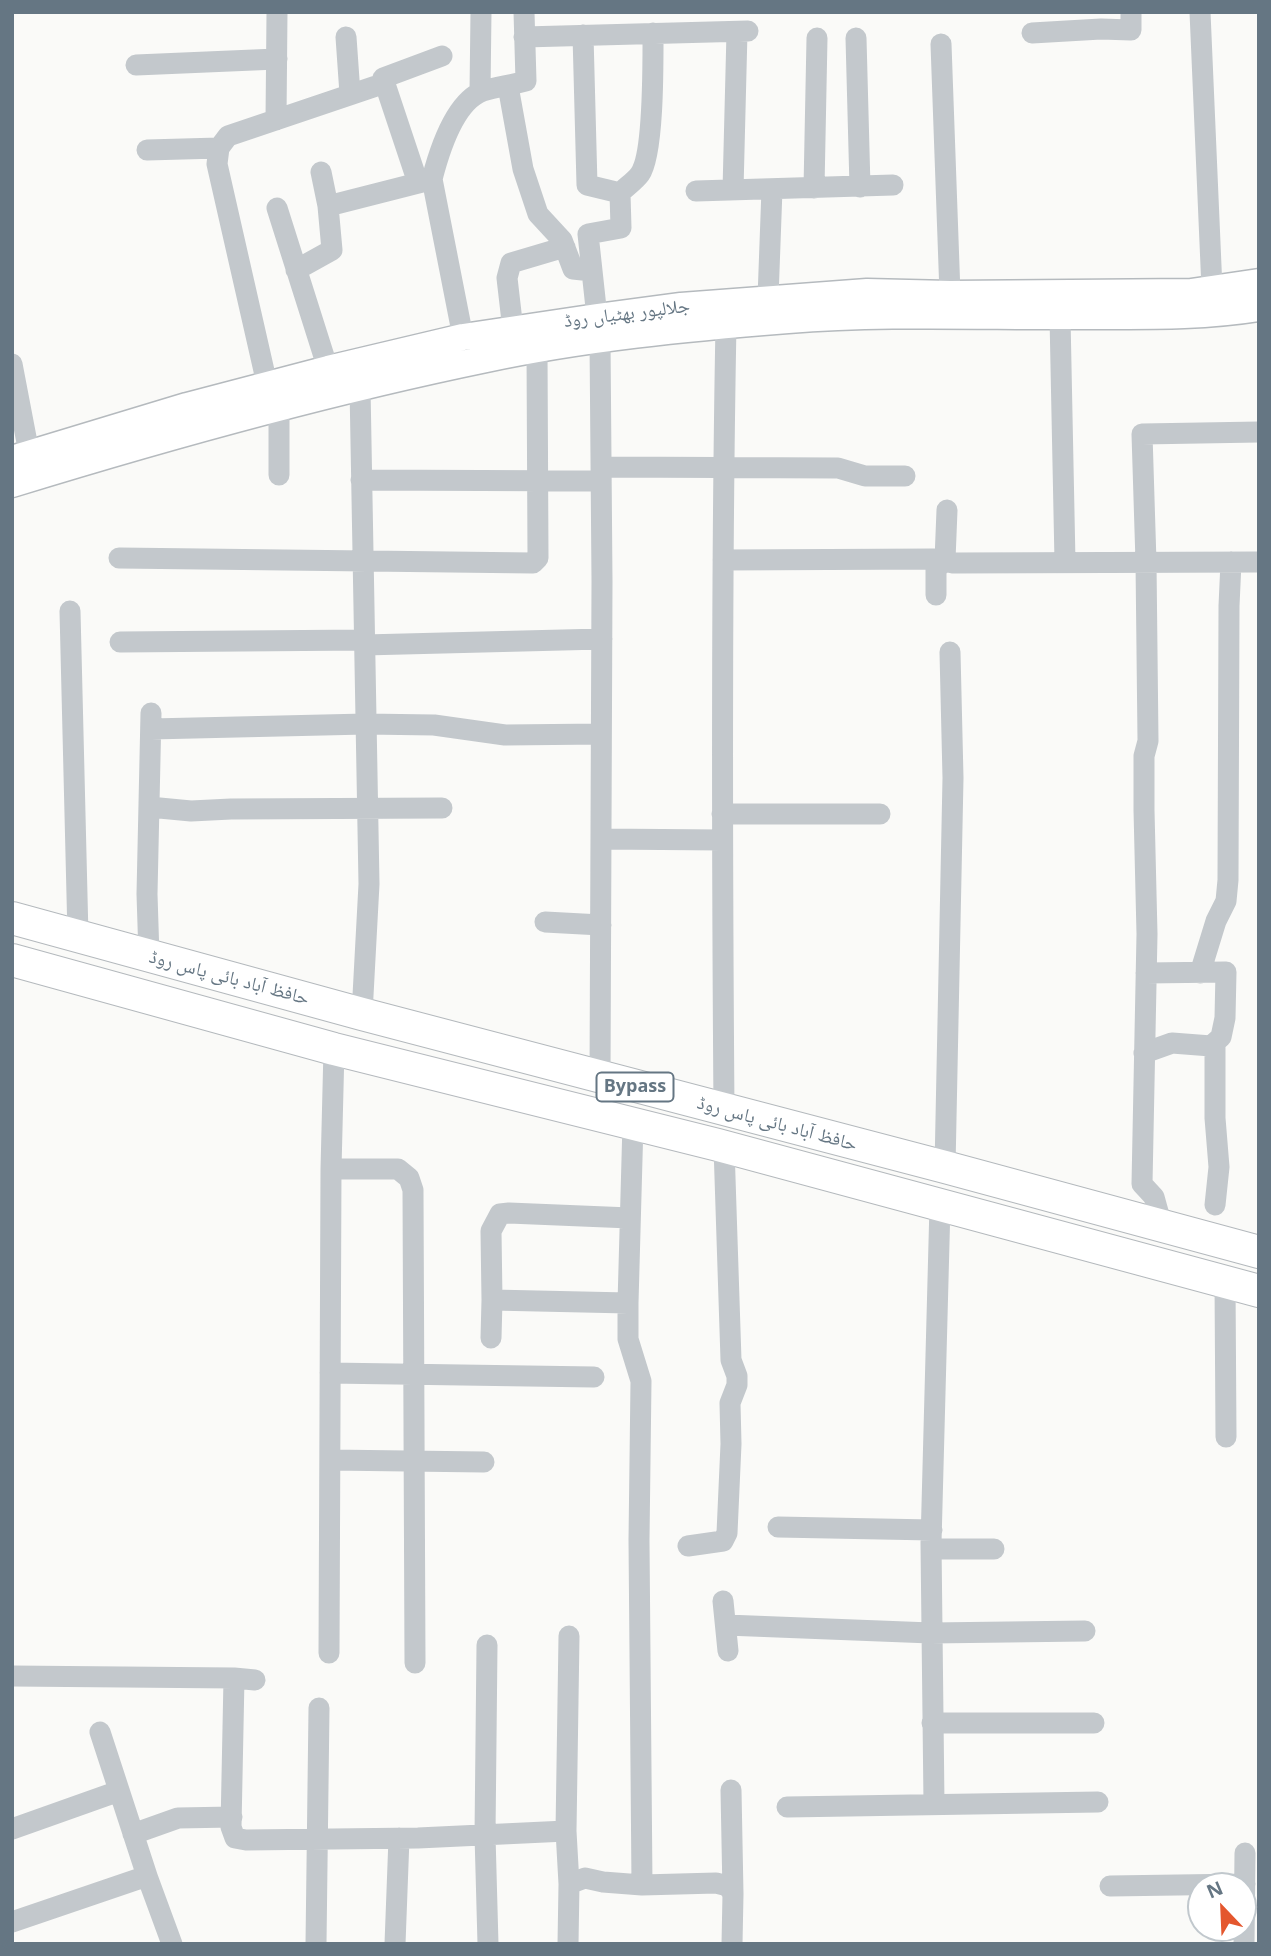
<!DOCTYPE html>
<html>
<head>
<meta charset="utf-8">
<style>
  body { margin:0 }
  #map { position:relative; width:1271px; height:1956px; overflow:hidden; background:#fafaf8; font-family:"Open Sans",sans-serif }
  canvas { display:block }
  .frame { position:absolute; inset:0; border:14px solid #657683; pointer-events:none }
  .north { position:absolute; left:1187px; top:1872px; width:70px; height:70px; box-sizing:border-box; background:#fff; border:2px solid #c1c8cd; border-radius:50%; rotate:337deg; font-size:19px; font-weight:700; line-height:28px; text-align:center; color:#657683 }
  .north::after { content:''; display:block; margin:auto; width:24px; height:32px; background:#e4572e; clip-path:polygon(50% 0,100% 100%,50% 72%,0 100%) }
</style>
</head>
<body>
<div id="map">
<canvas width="1271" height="1956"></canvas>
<div class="frame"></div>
<div class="north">N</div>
</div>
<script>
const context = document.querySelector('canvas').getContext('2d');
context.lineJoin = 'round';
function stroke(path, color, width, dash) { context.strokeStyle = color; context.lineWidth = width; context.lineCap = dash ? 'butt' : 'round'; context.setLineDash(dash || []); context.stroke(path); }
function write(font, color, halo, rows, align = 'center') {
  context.font = font + ' "Open Sans","Noto Naskh Arabic",sans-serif'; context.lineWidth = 7; context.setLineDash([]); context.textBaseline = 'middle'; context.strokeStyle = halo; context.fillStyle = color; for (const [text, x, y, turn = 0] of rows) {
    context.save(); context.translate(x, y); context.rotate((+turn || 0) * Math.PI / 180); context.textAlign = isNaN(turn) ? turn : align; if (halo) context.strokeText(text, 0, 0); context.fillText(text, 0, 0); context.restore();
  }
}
const major = new Path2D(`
  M12 459 187 406 328 369 463 337 597 317 681 306 867 292 950 294 1191 292 1259 282
  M12 484C168 436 326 392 486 359 585 338 687 328 788 320 890 312 992 317 1094 316 1150 316 1203 317 1259 308`);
const highway = new Path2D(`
  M12 918 362 1014 945 1167 1259 1252
  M12 960 334 1049 718 1145 1259 1291`);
stroke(major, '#b5babe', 29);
stroke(highway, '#b4b9bd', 34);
stroke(new Path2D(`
  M1200 12 1212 289
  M1032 33 1101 29 1131 30V12
  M583 35 587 185 620 193
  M346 37 350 94
  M524 37 748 31
  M856 38 860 187
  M941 44 950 294
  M136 65 277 59
  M508 86 523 169 538 214 562 240 573 269 592 271
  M480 92 481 12
  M276 120 277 12
  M147 150 219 148
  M418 183 383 78 442 56
  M814 188 817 38
  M733 190 737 32
  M696 191 893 185
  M328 206 430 180
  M277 208 328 369
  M296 270 332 250 328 206 321 172
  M768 298 772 189
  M597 317 588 234 621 228 620 193C626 187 635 181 640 174 654 154 653 61 653 33
  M1060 317 1065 562
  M513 330 507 278 511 263 565 247
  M463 337 432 179C439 152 454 102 483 91 496 87 512 85 526 81L524 12
  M600 339 602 581 600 1078
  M12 364 29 453
  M267 384 217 164 219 148 228 136 385 83
  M360 387 369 884 362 1014
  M279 408V475
  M601 467 838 468 865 476H905
  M361 480 601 481
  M119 558 533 563 538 558 537 350
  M723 560 934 559 953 563 1259 562
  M936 595V569L945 560 947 510
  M70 611 78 936
  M120 642 364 640
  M364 645 602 639
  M151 729 366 724 434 725 505 735 601 734
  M149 807 191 811 231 809 442 808
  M722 814H880
  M601 839 722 840
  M545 922 601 925
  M149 956 147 894 151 713
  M1200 973 1216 921 1226 901 1228 880 1229 606 1231 562
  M1144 1053 1172 1043 1211 1046 1221 1037 1225 1018 1226 972 1146 973
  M724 1110C722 848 721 587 726 325
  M633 1123 628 1303V1339L641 1381 639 1540 642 1885
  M945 1167 953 778 950 652
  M331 1169H398L409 1178 413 1190 415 1663
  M1215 1205 1219 1167 1215 1118V1043
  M1162 1226 1154 1197 1142 1184 1147 934 1144 810V756L1148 741 1146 562 1142 434 1259 432
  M1225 1282 1226 1437
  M492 1300 628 1303
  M491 1338 492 1300 491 1231 500 1214 509 1213 630 1218
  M330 1373 594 1377
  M330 1460 484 1462
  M778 1527 932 1530
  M688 1546 723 1541 727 1533 731 1444 730 1403 737 1385V1376L731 1360 724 1147
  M931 1549H994
  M723 1601 728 1651
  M726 1625 931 1633 1085 1631
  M487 1645 485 1835 488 1944
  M329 1653 331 1169 334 1049
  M12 1676 234 1678 255 1680
  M234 1678 231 1827 235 1838 246 1840 418 1838 566 1831 569 1884 585 1878 603 1882 642 1885 716 1883 728 1886 733 1894 732 1944
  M932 1723H1094
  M100 1732 147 1876 172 1944
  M731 1790 733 1894
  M934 1804 931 1543 940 1205
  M787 1807 1098 1802
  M12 1829 119 1791
  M566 1831 569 1636
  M133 1834 178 1818 232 1817
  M1110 1886 1245 1884
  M12 1922 147 1876
  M316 1944 319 1708
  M395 1944 399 1838
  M568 1944 569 1884
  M1244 1944 1245 1853`), '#c3c8cc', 21);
stroke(major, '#fff', 26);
stroke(highway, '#fff', 32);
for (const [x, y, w] of [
  [635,1087,77]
]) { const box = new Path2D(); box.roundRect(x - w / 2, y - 14.5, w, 29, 5); context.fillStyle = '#fff'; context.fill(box); stroke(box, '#657683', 2); }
write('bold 18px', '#657683', null, [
  ["Bypass",635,1087]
]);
write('19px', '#657683', '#fff', [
  ["جلالپور بھٹیاں روڈ",627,314,-7],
  ["حافظ آباد بائی پاس روڈ",229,978,15],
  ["حافظ آباد بائی پاس روڈ",777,1124,15]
]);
</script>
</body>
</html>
